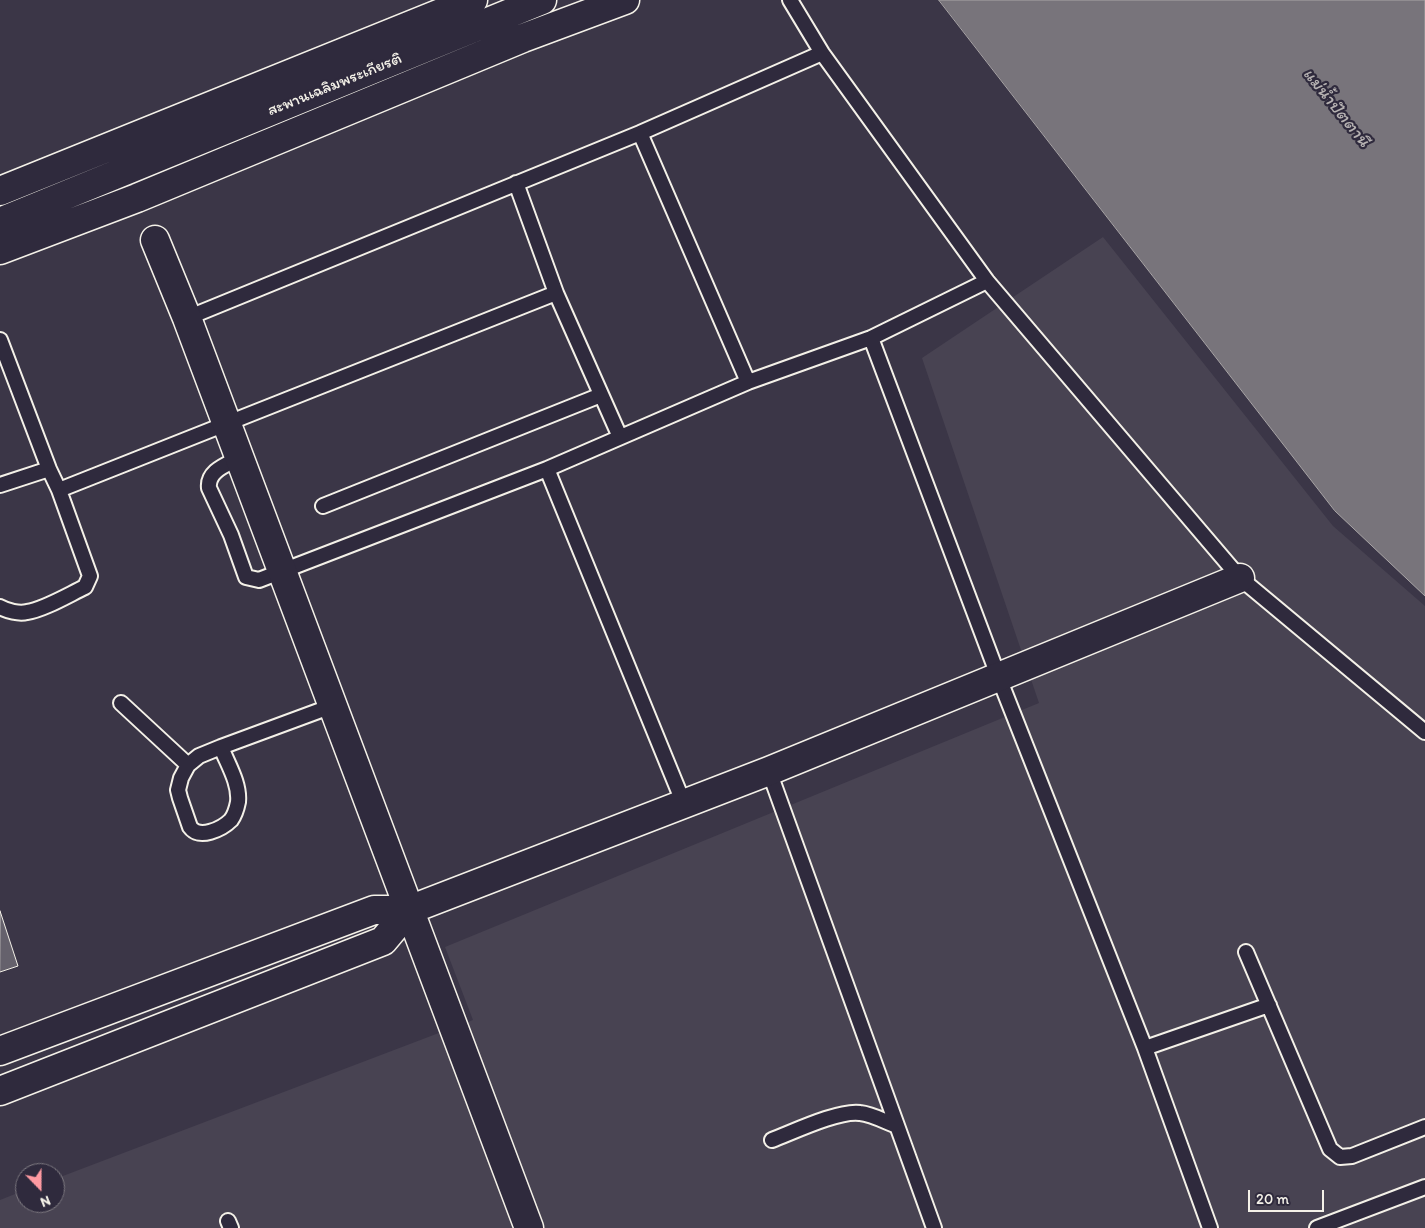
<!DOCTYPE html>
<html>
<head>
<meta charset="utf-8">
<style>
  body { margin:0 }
  #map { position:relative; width:1425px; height:1228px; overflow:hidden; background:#3b3647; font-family:Itim,sans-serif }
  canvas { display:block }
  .north { position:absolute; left:15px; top:1163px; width:50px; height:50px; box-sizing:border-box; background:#2f2a3d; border:1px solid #7e7a81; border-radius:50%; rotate:158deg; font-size:14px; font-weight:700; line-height:20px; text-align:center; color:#f4f1e8 }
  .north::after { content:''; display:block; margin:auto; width:18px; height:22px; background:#ff9aa2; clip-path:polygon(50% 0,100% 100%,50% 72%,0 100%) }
  .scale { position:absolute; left:1248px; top:1190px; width:76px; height:22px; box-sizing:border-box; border:2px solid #f4f1e8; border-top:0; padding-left:6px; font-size:15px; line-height:18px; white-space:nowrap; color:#f4f1e8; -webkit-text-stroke:4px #2f2a3d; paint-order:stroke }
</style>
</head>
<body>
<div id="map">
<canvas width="1425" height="1228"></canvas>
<div class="north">N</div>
<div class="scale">20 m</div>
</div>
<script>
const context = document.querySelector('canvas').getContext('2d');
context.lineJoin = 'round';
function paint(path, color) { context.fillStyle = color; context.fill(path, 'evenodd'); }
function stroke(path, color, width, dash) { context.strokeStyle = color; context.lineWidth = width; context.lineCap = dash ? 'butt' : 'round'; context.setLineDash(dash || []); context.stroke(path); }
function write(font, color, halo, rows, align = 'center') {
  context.font = font + ' Itim,"Playpen Sans Thai",sans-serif'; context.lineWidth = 4.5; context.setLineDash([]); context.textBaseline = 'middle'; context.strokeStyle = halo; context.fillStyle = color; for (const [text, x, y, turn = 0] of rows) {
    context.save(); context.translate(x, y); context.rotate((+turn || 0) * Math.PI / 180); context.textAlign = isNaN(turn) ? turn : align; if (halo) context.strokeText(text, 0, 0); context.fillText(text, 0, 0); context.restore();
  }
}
paint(new Path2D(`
  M1103 237 1333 526 1425 606V1228H0V1200L25 1190V1203H55V1179L473 1020 445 947 1039 703 922 358Z`), '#484352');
const water = new Path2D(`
  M939 0H1425V596L1335 511Z`);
paint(water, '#78747b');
stroke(water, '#aaa6a7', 1);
const building = new Path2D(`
  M0 911 18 966 0 972Z`);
paint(building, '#65616c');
stroke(building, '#f4f1e8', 1);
const lane = new Path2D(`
  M790 0 822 53 987 281 1240 578 1425 732
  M640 133 748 382
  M516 183 556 293
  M187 318 640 133 822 53
  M871 338 999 678 1145 1048 1210 1228
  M0 340 49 469 59 490 90 576 85 587C70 594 43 610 27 612 19 614 7 611 0 607
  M239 458C226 465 207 471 209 488L231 535 246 577 259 580 547 469 748 382 871 338 987 281
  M547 469 684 804
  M0 485 49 469
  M59 490 556 293 620 437
  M323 506 601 395
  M121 703 188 765
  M221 747C227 763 240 783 238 802 237 807 234 816 231 820 222 829 199 840 190 827L180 798 178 790 181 778 188 765 199 756 221 747 332 706
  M769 771 934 1228
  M1246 952 1330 1149 1340 1157 1352 1156 1425 1127
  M1145 1048 1269 1005
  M772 1140C793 1132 839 1110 860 1113 872 1114 886 1122 897 1126
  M228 1221 231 1228
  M1317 1228 1425 1187`);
const street = new Path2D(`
  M155 240 187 318 529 1228
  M0 1051 374 910H409L769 771 1240 578
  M0 1091 383 941 409 910`);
const secondary = new Path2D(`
  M0 191 473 0
  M0 222 542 0
  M0 250 137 198 523 38 625 0`);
stroke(lane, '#f4f1e8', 18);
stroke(street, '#f4f1e8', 31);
stroke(secondary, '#f4f1e8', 31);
stroke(lane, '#2f2a3d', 14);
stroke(street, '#2f2a3d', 28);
stroke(secondary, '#2f2a3d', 28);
write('16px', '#f4f1e8', '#2f2a3d', [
  ["สะพานเฉลิมพระเกียรติ",335,85,-22]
]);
write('italic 18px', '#b6b2b2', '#2f2a3d', [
  ["แม่น้ำปัตตานี",1336,108,51]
]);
</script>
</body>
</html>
